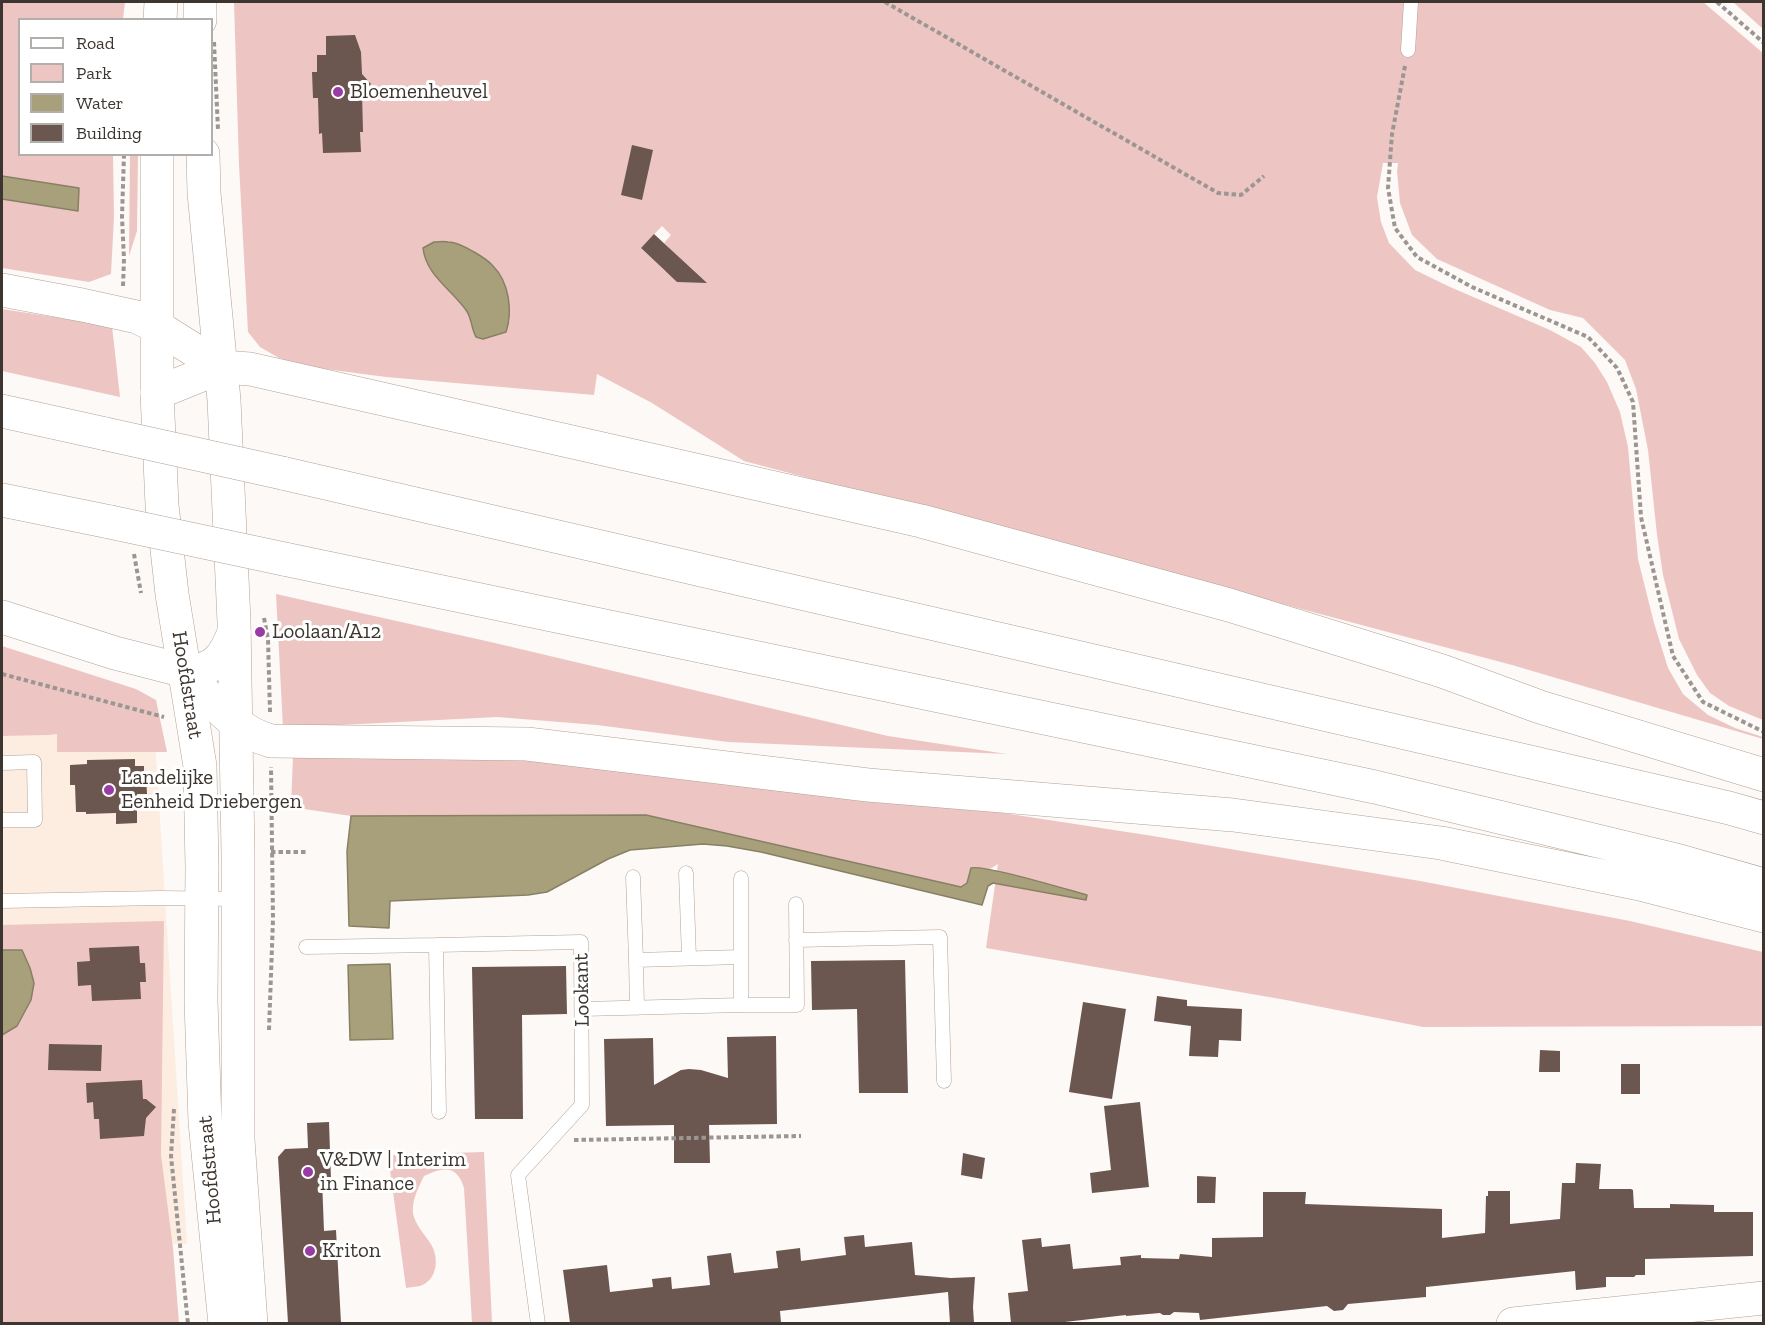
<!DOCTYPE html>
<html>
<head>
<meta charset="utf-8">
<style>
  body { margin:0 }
  #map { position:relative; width:1765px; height:1325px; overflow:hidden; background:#fdf9f6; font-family:"Zilla Slab",serif }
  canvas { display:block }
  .frame { position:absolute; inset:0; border:3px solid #3d3630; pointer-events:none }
  .legend { position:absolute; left:18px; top:18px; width:195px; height:138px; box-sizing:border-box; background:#fff; border:2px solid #b1afac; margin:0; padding:8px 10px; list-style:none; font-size:18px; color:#3d3630 }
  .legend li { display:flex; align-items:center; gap:12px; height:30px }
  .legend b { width:30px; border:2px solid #b1afac }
</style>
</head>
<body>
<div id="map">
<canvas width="1765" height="1325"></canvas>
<div class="frame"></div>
<ul class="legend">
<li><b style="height:8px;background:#fff"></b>Road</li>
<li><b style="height:16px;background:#edc6c4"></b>Park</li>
<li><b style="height:16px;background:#a8a07b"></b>Water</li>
<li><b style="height:16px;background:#6b5750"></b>Building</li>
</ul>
</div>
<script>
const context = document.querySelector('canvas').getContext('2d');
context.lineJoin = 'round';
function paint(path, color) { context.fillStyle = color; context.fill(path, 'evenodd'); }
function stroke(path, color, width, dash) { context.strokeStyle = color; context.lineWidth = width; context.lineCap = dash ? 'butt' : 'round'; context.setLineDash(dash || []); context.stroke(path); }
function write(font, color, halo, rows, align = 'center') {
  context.font = font + ' "Zilla Slab",serif'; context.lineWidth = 6; context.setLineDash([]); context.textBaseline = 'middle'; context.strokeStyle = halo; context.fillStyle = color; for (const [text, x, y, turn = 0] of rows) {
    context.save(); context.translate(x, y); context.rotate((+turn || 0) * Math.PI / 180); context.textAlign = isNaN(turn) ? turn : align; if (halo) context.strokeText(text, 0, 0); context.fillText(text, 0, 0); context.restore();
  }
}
paint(new Path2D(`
  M2 685 154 725 187 1244 2 1239Z`), '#fdede1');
paint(new Path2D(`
  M2 2H125L123 19 20 20V154L113 155 114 217 111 274 89 282 2 268V199L77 211 79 188 2 176Z
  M234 2H1703L1763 53V720L1729 706 1710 693 1697 675 1679 639 1663 575 1657 535 1648 450 1636 389 1625 360 1583 318 1550 310 1437 259 1412 235 1400 203 1397 171 1398 163H1383L1377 197 1381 222 1389 243 1415 270 1450 287 1550 330 1581 347 1595 363 1607 382 1620 412 1628 447 1638 559 1654 623 1668 668 1683 694 1708 715 1735 728 1763 737V739L1512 665 744 461 652 403 597 374 594 395 386 377 310 367 279 358 260 347 248 332 239 165ZM662 226 671 235 664 243 678 257 665 271 641 248ZM450 242C473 250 499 262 506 289 509 302 506 319 506 332L483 339 474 332Z
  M1733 2H1763V29Z
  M130 155H138L137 231 129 256Z
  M2 309 112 326 120 397 2 371Z
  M276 594 495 643 888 736 1007 754 728 742 597 725 497 717 283 728Z
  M2 646 136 689 156 700 167 752H57V734L48 735 2 736Z
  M457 752 951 805 1153 836 1420 881 1630 921 1763 952V1026L1423 1027 1286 1000 986 948 998 864 961 887 646 815 351 816 291 807 293 755Z
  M164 921 161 1155 173 1248 179 1323H2V1035L17 1026 31 1000 22 950H2V925Z
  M484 1152 492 1323H472L464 1188C457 1164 443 1167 424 1176 418 1188 410 1204 414 1217 417 1227 427 1237 432 1246 439 1260 437 1280 420 1286 416 1287 410 1287 406 1288L388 1155Z`), '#edc6c4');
const water = new Path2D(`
  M2 176 79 188 78 211 2 199Z
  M434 242C439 242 444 241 448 242 457 242 467 248 474 252 481 256 488 260 493 266 509 282 513 311 506 332L483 339 476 337C471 328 472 318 466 310 451 289 426 275 423 248Z
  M646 815 961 887 967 883 971 868C984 864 1068 890 1087 895L1086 900 993 883 988 886 982 905 761 852 727 846 703 844 630 850 608 859 547 892 528 895 390 901 389 928 349 926 347 851 351 816Z
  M2 950H22L30 968 34 983 31 1000 17 1026 2 1035Z
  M390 964 393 1039 350 1040 348 965Z`);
paint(water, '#a8a07b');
stroke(water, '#888064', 1.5);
paint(new Path2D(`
  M355 35 361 52 362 74 371 84 362 92 363 132H360L361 152 323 153 322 133 319 134 318 98H313L312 72H317V55H326V36Z
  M632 145 653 150 642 200 621 195Z
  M654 234 707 283 677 282 641 248Z
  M135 759V766H144V775H146L147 794H137V823L116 824V813L86 814V812H76L75 785H70V765L87 764V760Z
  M139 946 140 963H145L146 982H140L141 999 92 1001 91 985 78 986 77 962 90 961 89 948Z
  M905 960 908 1093H859L857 1009 812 1010 811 961Z
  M566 966 567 1014 522 1015 523 1119H475L472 967Z
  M1157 996 1187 1000V1006L1242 1009 1241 1041 1219 1040 1218 1057 1189 1056 1191 1026 1154 1021Z
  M1083 1002 1126 1009 1112 1099 1069 1092Z
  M776 1036 777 1124 709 1125 710 1163H674V1125L606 1126 604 1039 653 1038 654 1085 681 1070 689 1069 701 1070 728 1078 727 1037Z
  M49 1044 102 1045 101 1071 48 1070Z
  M1540 1050 1560 1051V1072H1539Z
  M1621 1064H1640V1094H1621Z
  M142 1080 143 1099H146L156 1107 146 1118 144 1136 100 1139 99 1119H94L93 1102 87 1103 86 1083Z
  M1140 1102 1149 1187 1092 1193 1090 1173 1111 1170 1104 1106Z
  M329 1122 331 1180H322L324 1231 336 1230 341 1323H288L278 1157 285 1149 308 1148 307 1123Z
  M963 1153 985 1158 982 1179 961 1175Z
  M1576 1163 1601 1164 1599 1189H1631L1633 1190 1634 1208H1670V1204L1714 1205V1212H1753V1256L1645 1259V1275H1636L1634 1277H1606V1287L1576 1290 1575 1271 1426 1287V1297L1348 1304 1343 1310 1334 1311 1327 1306 1200 1320 1199 1313 1174 1312 1170 1315H1163L1160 1313 1126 1316V1315L1056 1323H1011L1008 1293 1028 1291 1022 1240 1041 1238 1042 1247 1070 1244 1073 1269 1121 1265 1120 1257 1141 1255V1258L1179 1259 1180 1254 1212 1257V1238L1263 1237V1192H1306L1305 1204 1442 1209V1238L1485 1233 1486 1196H1488V1191H1510V1224L1560 1219 1562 1183H1575Z
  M1197 1176 1216 1177 1215 1203H1197Z
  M864 1235 865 1247 912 1242 915 1275 951 1278 975 1277 973 1307 974 1323H950L948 1292 780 1311 781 1323H570L563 1270 607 1265 610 1292 653 1287 652 1279 671 1277 672 1289 710 1285 707 1256 731 1253 734 1273 778 1268 776 1251 800 1248 801 1261 846 1255 844 1237Z`), '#6b5750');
const service = new Path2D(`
  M1408 50 1411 2
  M2 763 34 762 35 820H2
  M686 873 689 958
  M633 877 636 960 741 957
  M741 878V1005
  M2 901 161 898 238 899
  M796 940 940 937 944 1081
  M306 947 436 945
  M636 960 637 1008
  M583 1009 741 1005H797L796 904
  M439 1112 436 945 581 942 582 1105 518 1175 538 1324`);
const tertiary = new Path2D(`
  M1513 1324 1764 1298`);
const primary = new Path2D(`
  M200 2V20
  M160 20 161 2
  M157 154V393L162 505 172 594 200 766 202 867 201 1001 205 1122 225 1324
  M203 154 204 193 224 400 234 622 238 853V1140L251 1324`);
const motorway = new Path2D(`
  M2 290 82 305 137 317 156 326 221 367
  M157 393 221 367 250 369 921 521 1229 605 1442 671 1540 707 1764 775
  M2 411 106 434
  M282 473 1729 808 1764 818
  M2 500 110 522
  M284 559 1375 787 1680 861 1764 885
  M2 617 115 653 185 671C215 671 224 658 234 632
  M185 671C210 698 234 731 271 741L527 744 868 785 1233 815 1441 843 1640 884 1764 916`);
stroke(service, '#b3a193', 15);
stroke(tertiary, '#b3a193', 34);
stroke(primary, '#b3a193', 34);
stroke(motorway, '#b3a193', 34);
stroke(new Path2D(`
  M885 2 1218 193 1241 195 1264 176
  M1717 2 1764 43
  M214 42 218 130
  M1405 66 1392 134 1388 188 1395 228 1417 257 1472 287 1588 337 1617 368 1633 402 1641 517 1673 656 1703 702 1764 732
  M123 286 124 259 122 217 124 154
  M134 554 141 593
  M264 618 268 639 270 712
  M2 674 164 717
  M271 852H307
  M269 1030 273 919 271 767
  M174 1109 171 1156 188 1324
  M574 1140 801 1136`), '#9c9692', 4, [4.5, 3]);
stroke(service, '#fff', 14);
stroke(tertiary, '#fff', 33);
stroke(primary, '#fff', 33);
stroke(motorway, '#fff', 33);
const motorwayBridge = new Path2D(`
  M106 434 282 473
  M110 522 284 559`);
stroke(motorwayBridge, '#b3a193', 34, []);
stroke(motorwayBridge, '#fff', 33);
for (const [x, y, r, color] of [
  [338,92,6,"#983ba4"],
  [260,632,6,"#983ba4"],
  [109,790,6,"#983ba4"],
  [308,1172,6,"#983ba4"],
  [310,1251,6,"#983ba4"]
]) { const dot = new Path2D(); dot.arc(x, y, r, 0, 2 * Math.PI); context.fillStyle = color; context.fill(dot); stroke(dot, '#fff', 2); }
write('21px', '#3d3630', '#fff', [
  ["Bloemenheuvel",350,92],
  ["Loolaan/A12",272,632],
  ["Landelijke",121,778],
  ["Eenheid Driebergen",121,802],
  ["V&DW | Interim",320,1160],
  ["in Finance",320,1184],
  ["Kriton",322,1251]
], 'left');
write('21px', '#3d3630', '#fff', [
  ["Hoofdstraat",187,685,81],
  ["Lookant",582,990,-91],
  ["Hoofdstraat",210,1170,-95]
]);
</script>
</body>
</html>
